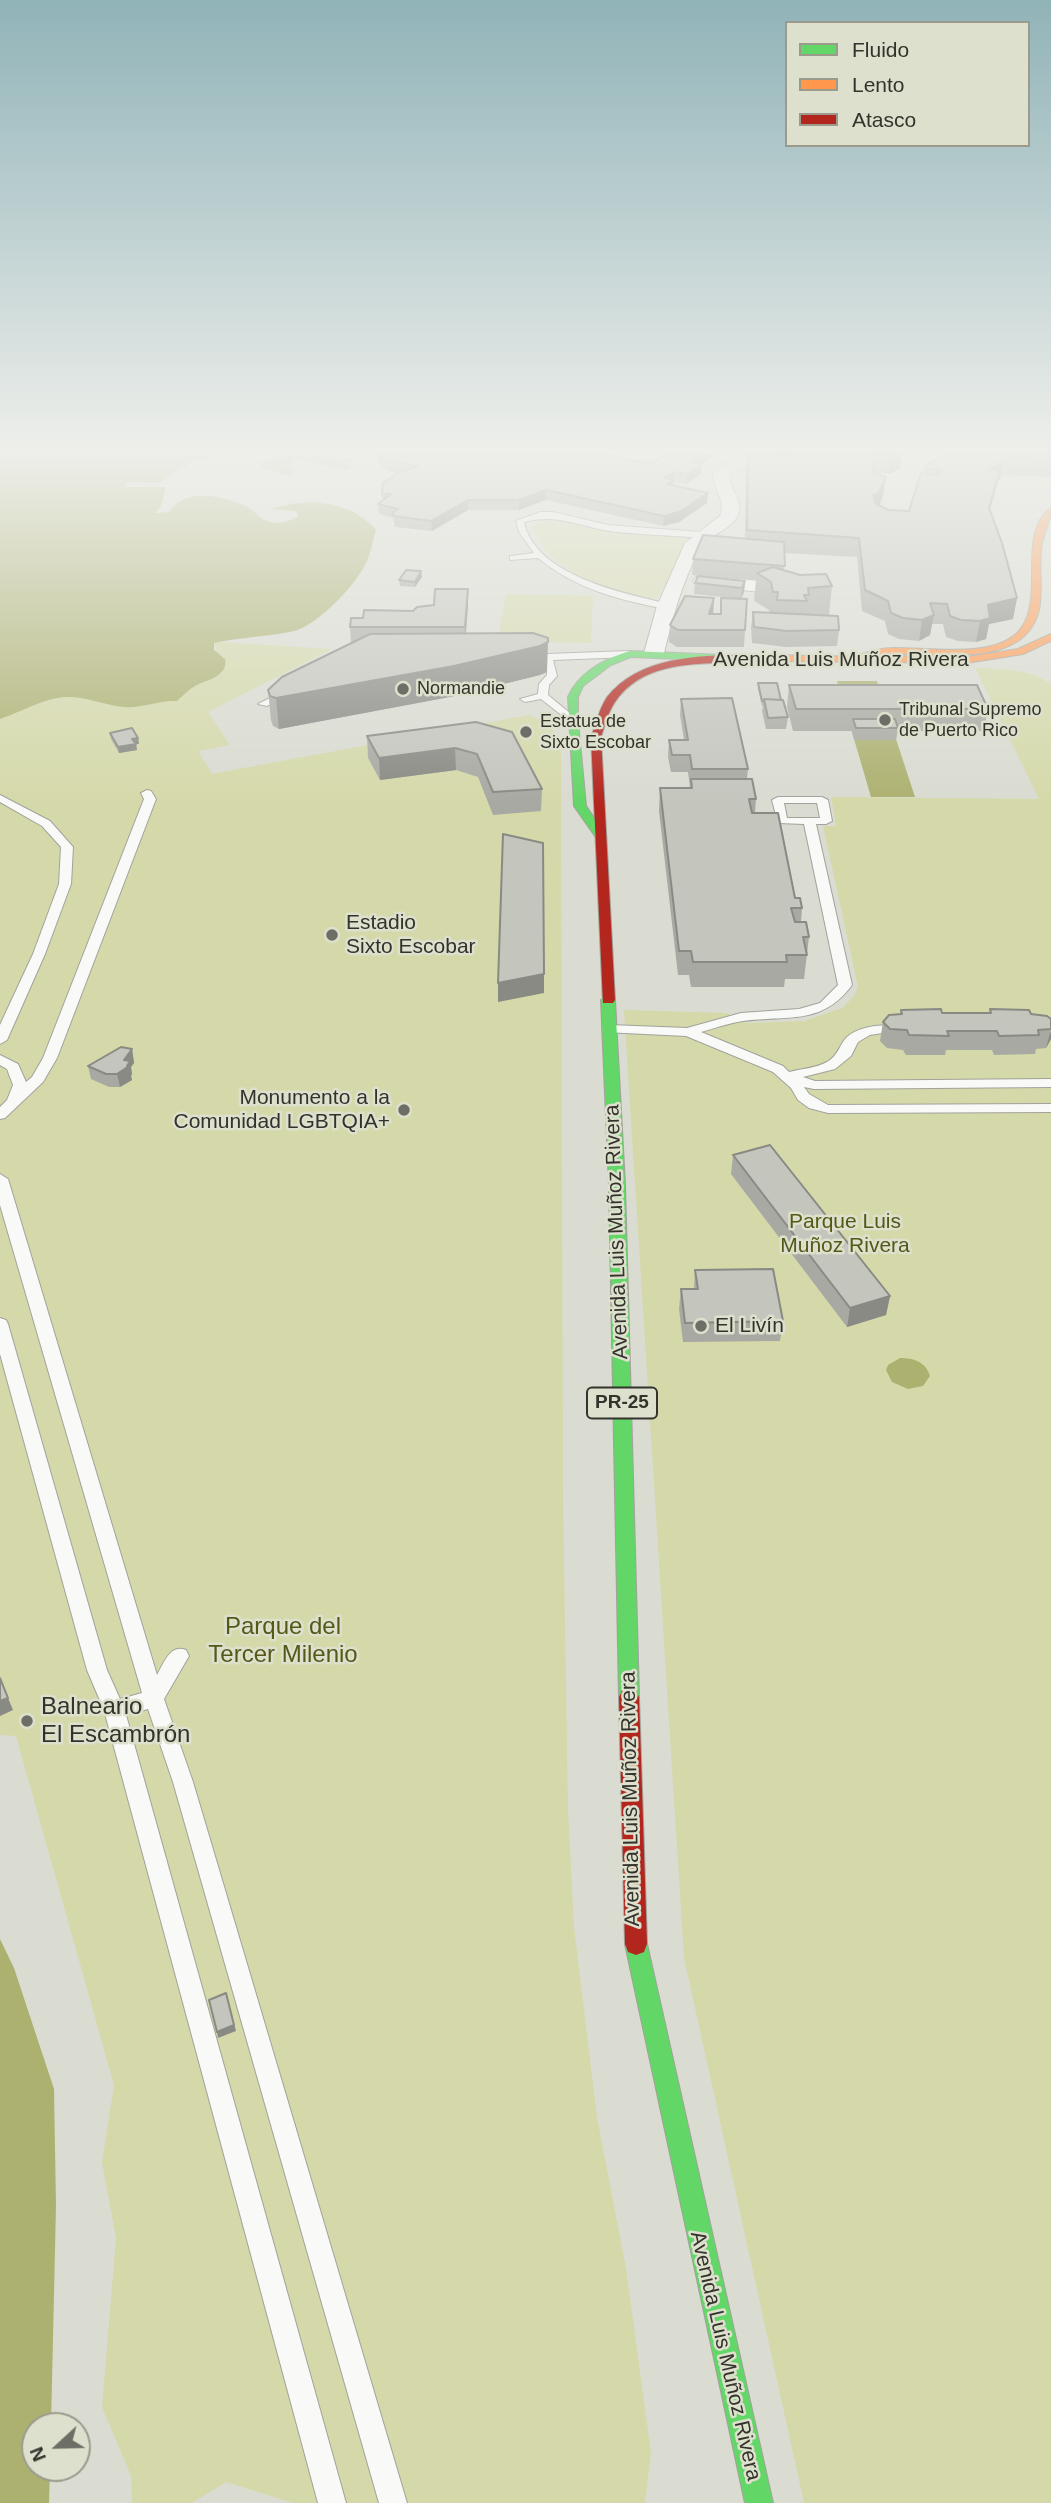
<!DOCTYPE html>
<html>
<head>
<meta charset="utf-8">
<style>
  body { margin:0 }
  #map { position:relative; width:1051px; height:2503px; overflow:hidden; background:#dadcd2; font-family:Helvetica,sans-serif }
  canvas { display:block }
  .legend { position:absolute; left:785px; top:21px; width:245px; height:126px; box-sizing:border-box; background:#dee0ce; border:2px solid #9a9b8d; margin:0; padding:9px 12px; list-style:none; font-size:21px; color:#33332c }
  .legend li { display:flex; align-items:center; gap:14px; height:35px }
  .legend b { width:35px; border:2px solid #9a9b8d }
  .north { position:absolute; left:21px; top:2412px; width:70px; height:70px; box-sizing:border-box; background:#dee0ce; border:2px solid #9a9b8d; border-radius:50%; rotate:248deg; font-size:19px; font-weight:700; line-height:28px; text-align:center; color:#33332c }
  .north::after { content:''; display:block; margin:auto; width:24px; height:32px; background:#6d6e66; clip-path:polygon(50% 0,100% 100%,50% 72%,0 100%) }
</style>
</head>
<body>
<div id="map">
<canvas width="1051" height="2503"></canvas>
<ul class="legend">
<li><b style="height:9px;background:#63d668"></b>Fluido</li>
<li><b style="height:9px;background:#ff974d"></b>Lento</li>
<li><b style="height:9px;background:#b3261e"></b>Atasco</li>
</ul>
<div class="north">N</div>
</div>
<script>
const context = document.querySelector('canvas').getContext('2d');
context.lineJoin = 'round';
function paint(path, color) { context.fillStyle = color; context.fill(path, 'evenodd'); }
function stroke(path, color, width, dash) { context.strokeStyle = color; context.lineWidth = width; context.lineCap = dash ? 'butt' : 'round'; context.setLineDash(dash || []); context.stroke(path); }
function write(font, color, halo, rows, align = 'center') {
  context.font = font + ' Helvetica,sans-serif'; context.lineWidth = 5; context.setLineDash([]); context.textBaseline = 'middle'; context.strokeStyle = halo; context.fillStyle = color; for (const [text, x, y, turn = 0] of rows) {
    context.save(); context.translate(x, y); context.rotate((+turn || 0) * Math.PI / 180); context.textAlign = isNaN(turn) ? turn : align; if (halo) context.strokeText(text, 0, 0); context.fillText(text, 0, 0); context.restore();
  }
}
paint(new Path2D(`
  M561 520 593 528 687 536 676 566 657 598C634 603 571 575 554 559 544 551 538 537 530 527L541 521Z
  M506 594 593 596 591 643 498 641Z
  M220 642 332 649 208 712 230 745 198 751 212 774 528 715C550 723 558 731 561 755L563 1498 568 1810 574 1927 597 2117 626 2268 651 2453 645 2503H293L226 2482 192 2503H132L131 2476 102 2407 116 2238 102 2162 114 2085 16 1736 0 1735V719C22 712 45 697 68 697 87 697 104 705 123 707 141 709 158 700 177 701L193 687 223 673 214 643Z
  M975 668C1002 669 1029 668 1051 684V2503H804L684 1958 624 1010 727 1013 746 1023 804 1021 842 1008 854 996 858 987 823 826H836L831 797 1039 799Z`), '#d5d9a9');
paint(new Path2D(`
  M0 453H219L191 463 159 483 127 482 125 487H166L161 506 155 513 169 512C185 486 227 496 249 508 256 512 260 519 267 521 276 525 290 522 298 516L296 511 272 509C306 497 351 500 376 530 373 540 371 552 367 561 358 583 318 625 294 631 268 637 240 637 214 643V650L225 659C228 677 208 679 195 686 188 690 183 696 177 701 158 700 141 709 123 707 104 705 87 697 68 697 45 697 22 712 0 719Z
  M285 453 327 454 330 457 355 460 345 463 357 468 345 470 292 459 296 461 290 466 297 469 291 477 260 467V464Z
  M837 681H877L915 797H871Z
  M900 1358C914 1358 926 1362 930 1376L923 1386 908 1389 892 1382 886 1370 888 1365Z
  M0 1939 14 1968 54 2089 56 2206 51 2426H35V2468H50L49 2503H0Z`), '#adb170');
const lane = new Path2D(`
  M540 512H553L608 525 701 532 705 535 701 538C671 535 639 535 609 531 579 526 555 513 524 522 535 576 626 594 669 604V608L666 609C619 600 576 589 538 558L510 560V556L534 553 519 532 516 521Z
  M529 650 547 654 628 651 633 654 628 657 553 660 557 676 549 685 548 695 577 719 578 721 573 724 541 699 525 702 520 699 538 694 539 684 547 675V667L543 659 526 655 524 653Z
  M288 689 293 692 292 694 267 706 258 704Z
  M147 790 151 791 156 799 57 1058 43 1082 5 1118 0 1119V1107L7 1100 13 1085 7 1069 0 1065V1055L18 1064 26 1082 32 1077 43 1058 144 799 141 793Z
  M0 795 50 821 73 847 71 884 45 954 7 1040 0 1044V1025L33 954 59 884 61 847 42 826 0 802Z
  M822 797 828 800 832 821 826 824H816L852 985C822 1026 787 1015 743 1021 729 1023 715 1028 701 1032L783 1066 789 1072C801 1069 816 1068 827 1062 839 1055 839 1045 847 1037 857 1028 877 1024 889 1026L891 1029 889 1032 870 1035 858 1042 851 1056 835 1069 803 1077 815 1081 1051 1079V1087L814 1089 804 1087 809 1094 828 1105 1051 1104V1112L828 1113 809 1108 798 1100 791 1088 773 1072 686 1036 604 1032 602 1029 604 1026 609 1025 687 1028 741 1013 799 1009 820 1003 838 985 804 824 778 823 772 800 778 797ZM784 803H817L820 818H787Z
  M0 1174 8 1179 157 1675C164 1663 170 1644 186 1650L189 1656 164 1699 193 1782 407 2503H379L173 1782 148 1709 126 1715 346 2503H318L104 1710 87 1670 0 1354V1318L6 1320 8 1324 107 1670 120 1699 142 1693 0 1205Z`);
const street = new Path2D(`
  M752 453H794C781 465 750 457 729 475 729 488 742 499 739 511 735 530 709 533 700 549 682 581 673 617 664 653L661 657H647L644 653 657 606 685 543 720 516C727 501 713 490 713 474L729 460Z
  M702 576 797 584 806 590 797 596 696 585 693 581 696 577Z`);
const fast = new Path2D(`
  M630 651 726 655 731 658 726 661 631 657 611 665 583 686 578 697V721L586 806 605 834 599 837 595 836 574 806 568 697C579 672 604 659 630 651Z
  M608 996 615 1000 625 1185 639 1697 636 1703 629 1706 622 1703 619 1697 609 1185 601 1000Z
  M636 1933 644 1936 647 1944 773 2503H745L625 1944 628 1936Z`);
const slow = new Path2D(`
  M1051 508C1051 523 1042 535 1041 550 1039 570 1043 590 1039 610 1023 676 923 647 875 656L967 657 1018 649 1051 634V641L1023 654 967 663 769 661 764 658 769 655C796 655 823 657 849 656 864 655 877 648 892 648 926 647 990 659 1017 633 1031 619 1032 597 1032 578 1032 556 1030 521 1051 508Z`);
const jam = new Path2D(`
  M769 655 774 658 773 660C722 668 650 651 615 702 608 712 605 725 601 737L615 1000 613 1003H603L591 737C596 724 599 709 607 697 643 651 717 655 769 655Z
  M629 1688 636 1691 639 1697 647 1944 644 1952 636 1955 628 1952 625 1944 619 1697 622 1691Z`);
stroke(lane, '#a1a29b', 2);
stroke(street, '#a1a29b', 2);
stroke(fast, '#a1a29b', 2);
stroke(slow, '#a1a29b', 2);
stroke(jam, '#a1a29b', 2);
paint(lane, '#f9faf8');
paint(street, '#f9faf8');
paint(fast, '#63d668');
paint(slow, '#ff974d');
paint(jam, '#b3261e');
paint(new Path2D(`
  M778 453H902L900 469 888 474 875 473 883 496 879 506 889 510 909 511 923 473 924 467 947 453H1051V477L1001 475 1000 479 998 481 990 511 1017 598 1013 619 989 624 986 639 976 642 958 641 946 637 943 624H932L930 635 919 641 899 639 888 634 885 621 862 611 857 557 784 553V570L832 586 829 615H820L839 630 837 646 786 647 752 643 751 628 753 612 769 613V610L754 601 756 580 692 575 693 559 745 538 746 473 748 454 778 455Z
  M377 455 650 464 701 465V474L686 484 674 482H673V485L708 493 707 503 679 522 663 526 546 500 519 510H468L432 531 395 527 393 518 379 514 378 504 382 500V494L398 473 388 471 378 464Z
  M422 577 415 587 400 586 399 580Z
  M745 581 744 592 741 599 745 630 744 647H677L669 642 670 625 714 598 713 614H720L721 598 741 599 694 594 695 583Z
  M468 605 466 634 547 672 540 675 455 696 279 729 273 726 271 720 268 690 351 643 350 627 363 618 413 611Z
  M758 683 781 700 788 717 786 729H766L762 711 763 706H762L758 689Z
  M789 685 988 709 984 731H898L896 740H854L852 731H793L787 707Z
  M681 699 748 769 747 779 756 799 755 813 795 898 802 908 801 922 809 937 804 979H785L784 987H691L689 975H678L659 811 660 788H690L688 772H671L668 757 669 740H684L680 715Z
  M476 722 542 789 541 811 493 815 478 777 456 770 380 780 368 758 367 736Z
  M110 733 138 738 139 744H136L137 750 119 753 111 739Z
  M990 1009 1031 1014 1051 1019 1050 1041 1046 1048 1036 1049 1035 1054 994 1055 992 1050H946L945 1055H906L903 1050 887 1048 880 1041 883 1022 900 1014 901 1010 942 1013H989Z
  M132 1049 134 1063 131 1067 132 1074 131 1076 132 1080 120 1087H109L91 1079 88 1066Z
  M733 1155 890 1296 886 1315 847 1327 731 1174Z
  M695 1270 783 1321 780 1341 683 1342 679 1309 681 1289H694Z`), '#a9a9a3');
paint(new Path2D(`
  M705 453H719L701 465V474L686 484 687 474 691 462Z
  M896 453H902L900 469 888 474 891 455Z
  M1003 456 1002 462 1004 460 1000 479 998 481 985 527 989 508 990 469Z
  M675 472 672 490 666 494 665 478Z
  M886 477 883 496 876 513 873 495Z
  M546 490V500L519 510V500Z
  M708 493 707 503 679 522 663 526 664 516Z
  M468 500V510L432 531 431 521Z
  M421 571 422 577 415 587V582Z
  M745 581 744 592 741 599 742 588Z
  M468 589V605L465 643V627Z
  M714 598 713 614H709Z
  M1017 598 1013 619 989 624 986 639 976 642 980 621 988 605Z
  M934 615 930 635 919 641 922 620Z
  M548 642 547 672 540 675 455 696 279 729 276 698Z
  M138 738 139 744H136L137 750 119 753 118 747 132 739Z
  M455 748 456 770 380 780 379 758Z
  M544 974V993L498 1002V983Z
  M1051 1030V1039L1046 1048Z
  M132 1049 134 1063 131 1067 132 1074 131 1076 132 1080 120 1087 117 1074 124 1060Z
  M890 1296 886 1315 847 1327 850 1308Z
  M8 1698 13 1710 0 1716V1701Z
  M226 1993 236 2031 218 2038 217 2032Z`), '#898a84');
const building = new Path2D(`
  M378 453H599L650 464 668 453H705L691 462 701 465 687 474 675 472 665 478 673 480 667 484 708 493 679 512 664 516 546 490 519 500H468L431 521 394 516 393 512 398 509 378 504 391 494H382L383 483 399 472 418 466 388 461 377 455Z
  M823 453H896L891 455 871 454 874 473 886 477 878 494 873 495 876 504 889 510 909 511 921 473 938 475 941 471 924 467 947 453H1051V459L1003 456 1001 460H1004L990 469 999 471 989 508 1002 543 1017 598 988 605 990 618 980 621 961 620 950 616 947 604 930 603 934 615 922 620 903 618 891 613 888 601 865 590 859 538 747 530 748 454 823 457Z
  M703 535 784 542 785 566 693 559Z
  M773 567 800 575 826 574 832 586 808 588 809 595H804L807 601 777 600 778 592H773L771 582 757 573Z
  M406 570 421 571 415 582 399 580Z
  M698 576 745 581 742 588 695 583Z
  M435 589H468L465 627H350L351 618H363L364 610 413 611 417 607 434 605Z
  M685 596 714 598 709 614H721V598L747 599 745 630H678L670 625Z
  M753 612 838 616 839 630 787 631 754 627Z
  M533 633 548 638V642L540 646 454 666 276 698 270 696 268 690 282 677 370 634Z
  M758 683H777L781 700 764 699V701H762Z
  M789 685H977L988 709H796Z
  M732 698 748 769H692L690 755H672L669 740H688L681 699Z
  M764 699 783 700 788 717 768 718Z
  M853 719H895L898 728H856Z
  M476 722 512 732 542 789 493 792 477 754 455 748 379 758 367 736Z
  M132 728 138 738 132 739 136 744 118 747 110 733Z
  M691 779H752L756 799H749L752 813H778L795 898H800L802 908H791L795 922H806L809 937H803L807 955H786L787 962H693L691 951H679L660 788H692Z
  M503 834 543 843 544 974 498 983Z
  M941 1009 942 1013H991L990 1009 1029 1010 1031 1014 1047 1016 1051 1019V1029L1038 1030 1039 1035 999 1036 997 1031H947L949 1036 909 1035 907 1030 890 1029 883 1022 889 1015 902 1014 901 1010Z
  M121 1047 132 1049 124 1060 130 1061 127 1066H129L117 1074H106L88 1066Z
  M770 1145 890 1296 850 1308 733 1155Z
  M773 1269 783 1321 685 1323 681 1289H698L695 1270Z
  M0 1678 8 1698 0 1701Z
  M226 1993 234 2025 217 2032 209 2000Z`);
paint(building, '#c4c5bd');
stroke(building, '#898a84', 2);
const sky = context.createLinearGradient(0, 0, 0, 803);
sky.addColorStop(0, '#90b3b8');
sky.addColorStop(0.56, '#eeefeb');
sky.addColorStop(1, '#eeefeb00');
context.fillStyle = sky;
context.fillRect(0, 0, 1051, 803);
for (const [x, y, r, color] of [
  [403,689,7,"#6d6e66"],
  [885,720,7,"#6d6e66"],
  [526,732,7,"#6d6e66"],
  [332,935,7,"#6d6e66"],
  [404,1110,7,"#6d6e66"],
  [701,1326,7,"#6d6e66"],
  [27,1721,7,"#6d6e66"]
]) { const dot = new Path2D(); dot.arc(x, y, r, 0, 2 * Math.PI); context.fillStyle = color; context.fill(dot); stroke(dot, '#dee0ce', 2.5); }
write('18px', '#33332c', '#dee0ce', [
  ["Normandie",417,689],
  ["Tribunal Supremo",899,710],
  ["de Puerto Rico",899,731],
  ["Estatua de",540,722],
  ["Sixto Escobar",540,743]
], 'left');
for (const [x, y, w] of [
  [622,1403,70]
]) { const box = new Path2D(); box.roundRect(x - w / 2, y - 15.5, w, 31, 5); context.fillStyle = '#dee0ce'; context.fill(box); stroke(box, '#33332c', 2); }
write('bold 19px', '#33332c', null, [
  ["PR-25",622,1403]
]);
write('21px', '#33332c', '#dee0ce', [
  ["Avenida Luis Muñoz Rivera",841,660],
  ["Avenida Luis Muñoz Rivera",617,1232,-92],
  ["Avenida Luis Muñoz Rivera",631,1799,-91],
  ["Avenida Luis Muñoz Rivera",725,2356,77]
]);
write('21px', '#33332c', '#dee0ce', [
  ["Estadio",346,923],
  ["Sixto Escobar",346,947],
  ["Monumento a la",390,1098,"right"],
  ["Comunidad LGBTQIA+",390,1122,"right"],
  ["El Livín",715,1326]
], 'left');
write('21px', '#555817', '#dee0ce', [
  ["Parque Luis",845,1222],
  ["Muñoz Rivera",845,1246]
]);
write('24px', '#555817', '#dee0ce', [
  ["Parque del",283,1627],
  ["Tercer Milenio",283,1655]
]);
write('24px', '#33332c', '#dee0ce', [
  ["Balneario",41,1707],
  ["El Escambrón",41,1735]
], 'left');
</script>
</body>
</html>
